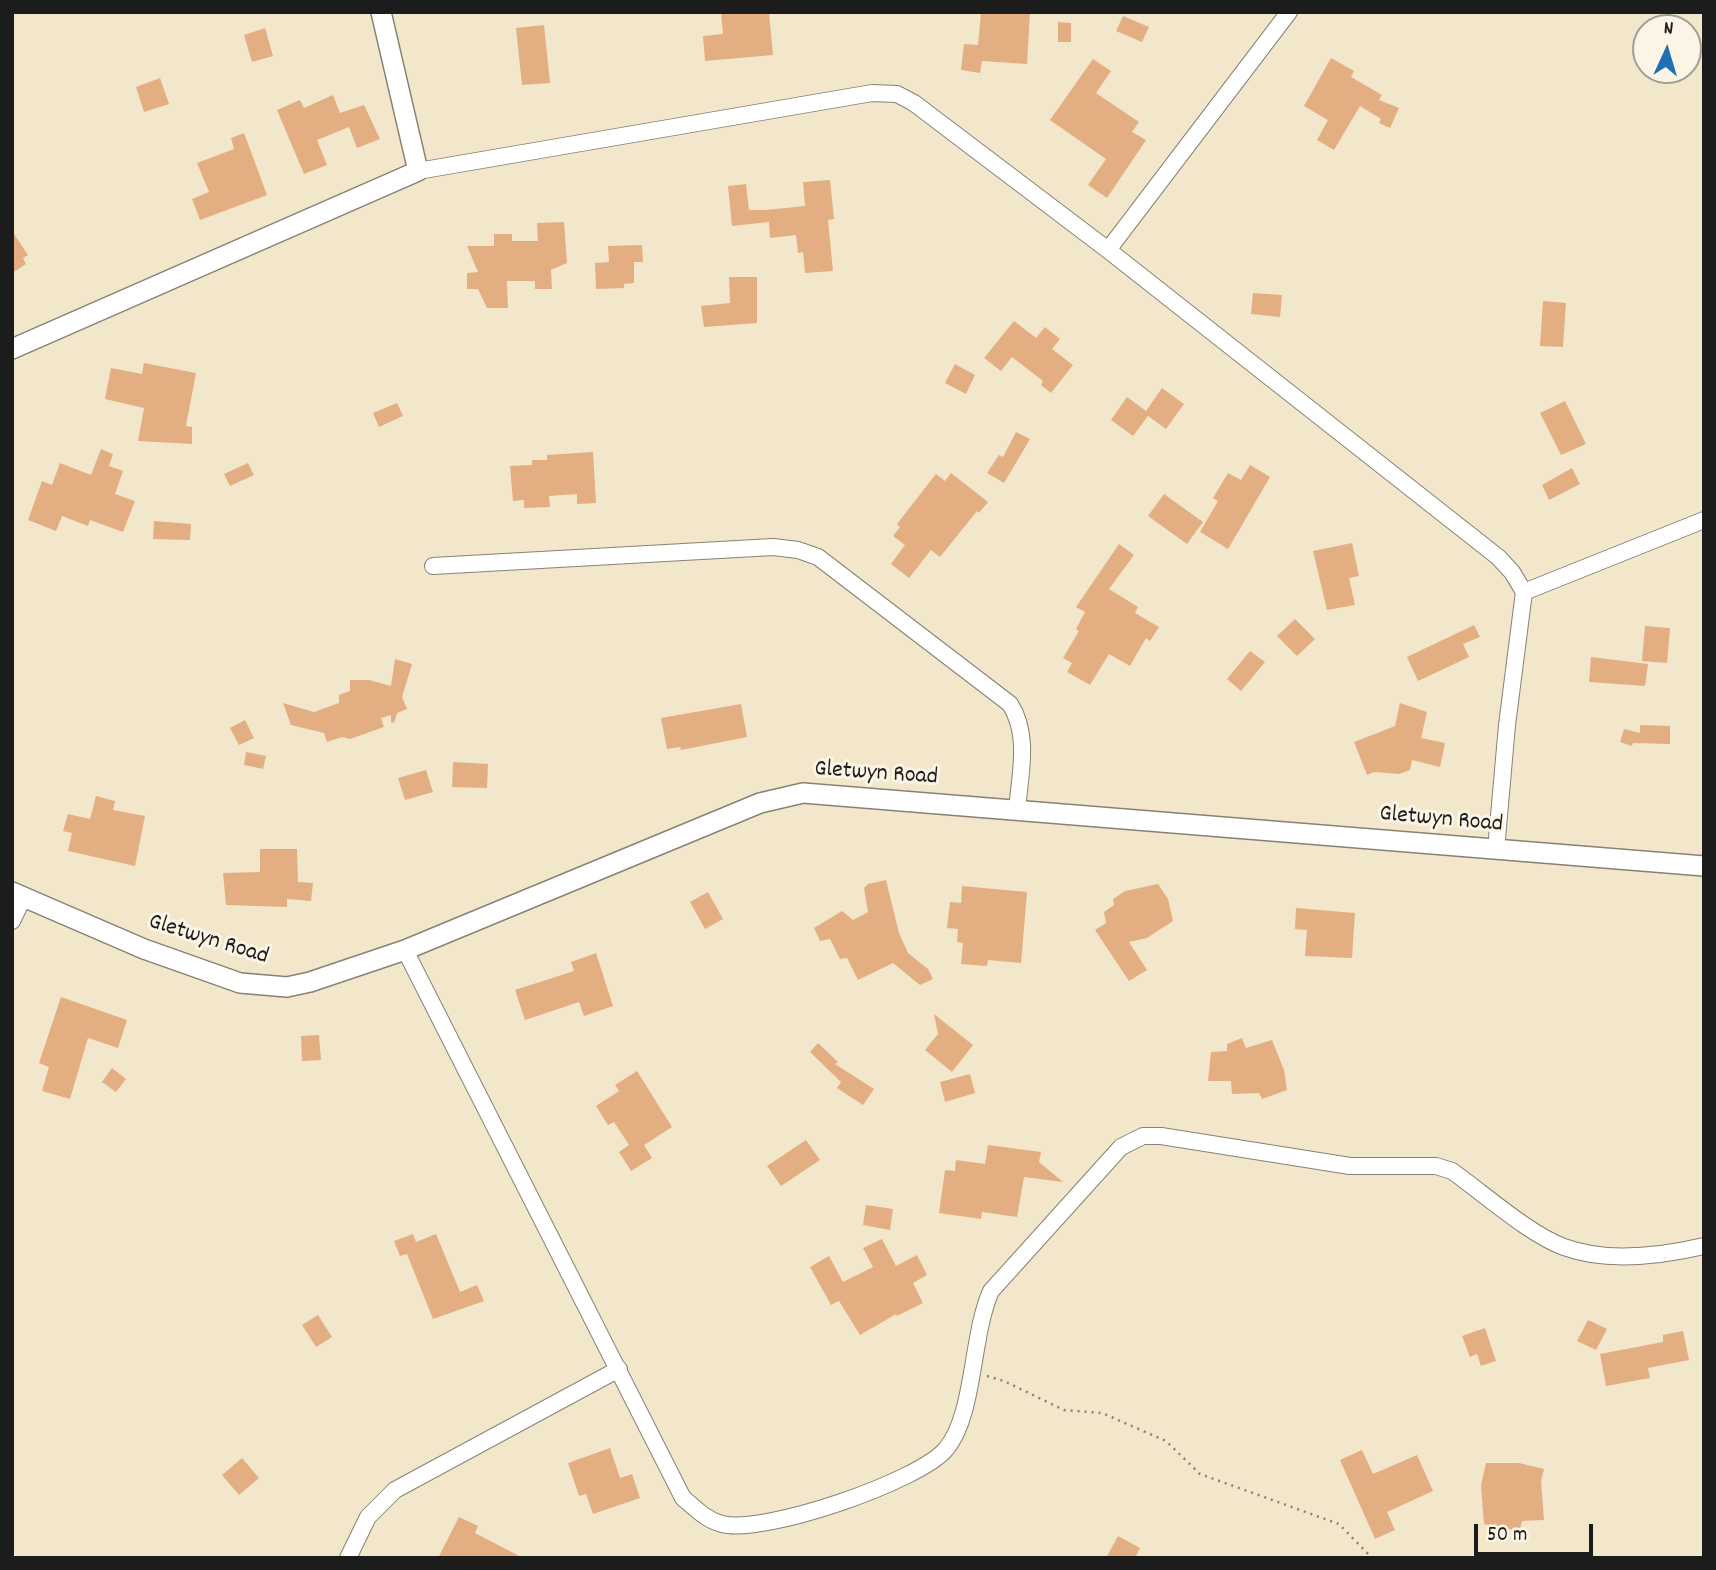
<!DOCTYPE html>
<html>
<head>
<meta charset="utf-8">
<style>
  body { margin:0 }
  #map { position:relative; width:1716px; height:1570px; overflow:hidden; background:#f2e7cb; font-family:Dekko,sans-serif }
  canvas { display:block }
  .frame { position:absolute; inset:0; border:14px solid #1c1c1c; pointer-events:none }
  .north { position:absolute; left:1632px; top:14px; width:70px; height:70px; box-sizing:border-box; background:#fcf5e5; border:2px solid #a29e95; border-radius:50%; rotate:4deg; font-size:19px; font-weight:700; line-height:28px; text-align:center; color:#1c1c1c }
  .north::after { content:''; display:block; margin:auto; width:24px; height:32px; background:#1f6fb2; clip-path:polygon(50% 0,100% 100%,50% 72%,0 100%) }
  .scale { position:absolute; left:1474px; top:1524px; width:119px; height:32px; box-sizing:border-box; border:4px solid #1c1c1c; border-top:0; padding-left:9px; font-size:21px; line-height:24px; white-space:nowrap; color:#1c1c1c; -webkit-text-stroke:5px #fcf5e5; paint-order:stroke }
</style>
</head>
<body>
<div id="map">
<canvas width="1716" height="1570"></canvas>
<div class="frame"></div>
<div class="north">N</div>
<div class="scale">50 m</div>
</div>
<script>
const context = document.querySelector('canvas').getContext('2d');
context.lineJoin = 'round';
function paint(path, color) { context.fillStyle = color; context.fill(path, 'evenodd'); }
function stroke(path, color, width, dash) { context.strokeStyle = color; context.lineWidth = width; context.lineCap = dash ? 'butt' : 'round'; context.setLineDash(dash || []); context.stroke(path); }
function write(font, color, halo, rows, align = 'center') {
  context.font = font + ' Dekko,sans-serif'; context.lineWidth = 6; context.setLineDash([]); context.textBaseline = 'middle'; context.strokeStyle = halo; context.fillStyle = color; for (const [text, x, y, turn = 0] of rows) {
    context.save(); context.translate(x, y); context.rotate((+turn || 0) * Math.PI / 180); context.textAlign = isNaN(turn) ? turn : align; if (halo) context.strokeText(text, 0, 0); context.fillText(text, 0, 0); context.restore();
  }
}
paint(new Path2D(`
  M721 12H769L773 55 705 61 703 36 723 34Z
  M981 12H1030L1027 64 982 61 980 73 961 70 964 44 978 45Z
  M1123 16 1149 27 1142 42 1116 31Z
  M1058 22 1071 23V42H1058Z
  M544 25 550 83 522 85 516 28Z
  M265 28 273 56 252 62 244 35Z
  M1331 58 1354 71 1351 77 1382 95 1379 100 1399 108 1390 128 1379 123 1381 119 1360 106 1334 150 1317 140 1328 120 1304 106Z
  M1093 59 1111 71 1096 93 1139 122 1132 132 1146 140 1107 198 1088 185 1106 159 1050 120Z
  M160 78 169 104 144 112 136 87Z
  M333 95 340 113 364 105 380 139 357 148 349 127 317 140 327 165 304 174 277 110 300 100 304 108Z
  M244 133 267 195 200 220 192 199 209 192 197 163 234 149 231 138Z
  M830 180 834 219 828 220 833 271 805 273 803 252 798 253 796 235 770 238 769 222 732 226 728 186 746 184 749 210H766L805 206 803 182Z
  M564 222 567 263 551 270 552 289H535V281H507L508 308H487L478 289H467V273L478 272 467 246H494V234H512V241H538L537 223Z
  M12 231 28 255 23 258 26 264 12 273Z
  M642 245 643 262H634V283L624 284V288L596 289 595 263 609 262 608 246Z
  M729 277H757V323L704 327 701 306 730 303Z
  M1253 293 1282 295 1280 317 1251 314Z
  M1543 301 1566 303 1563 347 1540 346Z
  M1014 321 1036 338 1045 327 1060 339 1052 349 1073 365 1051 393 1041 385 1043 381 1012 357 1001 371 984 358Z
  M144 363 196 373 186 426 192 427V444L138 441 144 408 105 399 111 368 142 374Z
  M955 364 975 375 966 394 945 383Z
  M1162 388 1184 404 1166 429 1148 416 1133 436 1111 420 1127 397 1146 411Z
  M1565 401 1586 444 1561 455 1540 413Z
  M397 403 403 416 379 427 373 413Z
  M1016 432 1030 439 1004 483 987 473 999 455 1003 457Z
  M101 449 113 454 109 466 123 471 115 494 135 501 123 532 90 520 88 526 62 516 56 531 28 520 42 481 52 485 60 463 91 475Z
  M593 452 596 503 577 504V494L549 496 550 507 524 508V500L513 501 510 466 532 465V460H547V455Z
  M248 463 254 475 230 486 224 474Z
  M1250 465 1270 477 1228 549 1200 532 1218 501 1213 498 1228 473 1241 480Z
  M1572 468 1580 484 1549 500 1542 485Z
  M951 473 988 502 979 513 977 511 940 557 931 550 909 578 891 564 905 545 893 536 900 527 897 524 936 474 945 481Z
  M1164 494 1203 522 1187 544 1148 516Z
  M154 521 191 524 190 540 153 539Z
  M1352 543 1359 576 1349 578 1355 605 1327 610 1313 551Z
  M1119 544 1134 555 1109 589 1138 607 1135 613 1159 627 1150 641 1146 638 1130 666 1109 654 1090 685 1067 672 1072 663 1063 658 1079 631 1076 629 1085 612 1076 607Z
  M1295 619 1315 639 1297 656 1277 636Z
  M1474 625 1480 637 1463 644 1469 657 1418 681 1407 657Z
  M1645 626 1670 628 1667 663 1642 661Z
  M1250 651 1265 662 1241 691 1227 679Z
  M1591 657 1648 664 1645 686 1589 682Z
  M395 659 412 664 402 697 407 709 397 713 394 723 391 722V715L381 718 384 727 350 739 342 737 327 742 324 733 291 725 283 703 314 712 339 703V695L350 691V680H369L391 686Z
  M1400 703 1427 712 1421 738 1445 743 1440 767 1412 760 1410 770 1399 774 1374 772 1367 775 1354 742 1395 726Z
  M741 704 747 737 681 750 680 747 667 749 661 718Z
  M245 720 254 738 239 745 230 728Z
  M1640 725 1670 726V744L1633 743 1632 746 1620 742 1624 729 1640 733Z
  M246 752 266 756 263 769 244 765Z
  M453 762 488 764 487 788 452 787Z
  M426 770 433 792 405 800 398 778Z
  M96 796 115 801 113 810 145 816 135 866 68 851 72 833 63 831 68 814 90 819Z
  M260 849H297L298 882 313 883 311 901 287 899V907L226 905 223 873 260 872Z
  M886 880 899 933 908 953 928 969 933 979 920 985 893 963 858 980 847 958 840 959 830 939 820 941 814 928 842 911 853 920 868 912 864 888 868 884Z
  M1158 884 1168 899 1173 921 1147 938 1129 942 1147 970 1129 981 1095 930 1106 923 1104 912 1114 905 1113 899 1125 891Z
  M962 886 1027 892 1021 963 988 960 987 966 961 964 963 943 957 942 958 929 947 928 950 902 961 903Z
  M708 892 723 919 705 929 690 902Z
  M1296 908 1355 913 1352 958 1305 956 1307 930 1295 929Z
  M596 953 613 1006 584 1016 579 1002 525 1020 515 990 574 971 571 962Z
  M61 997 127 1020 118 1048 88 1038 70 1099 42 1091 49 1067 39 1063Z
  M934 1014 973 1045 952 1072 925 1050 938 1034Z
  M319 1035 321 1060 302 1061 301 1036Z
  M1242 1038 1246 1048 1272 1040 1284 1070 1287 1090 1262 1099 1259 1093 1232 1094 1231 1081H1208L1211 1052 1227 1051V1044Z
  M818 1043 838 1062 835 1064 874 1089 863 1105 837 1088 841 1082 810 1052Z
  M112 1068 126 1079 116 1092 102 1082Z
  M637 1071 672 1127 644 1145 652 1158 631 1171 619 1152 629 1145 614 1122 608 1125 596 1106 619 1091 615 1085Z
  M970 1074 975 1093 945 1102 940 1082Z
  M806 1140 820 1160 781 1186 767 1166Z
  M988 1145 1041 1152 1039 1162 1063 1182 1024 1177 1017 1217 982 1212 981 1219 939 1213 945 1170 955 1171 956 1160 985 1164Z
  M866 1205 893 1209 890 1230 863 1225Z
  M413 1234 416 1242 436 1234 460 1292 477 1285 484 1301 433 1319 407 1254 400 1256 394 1241Z
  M882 1239 896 1266 917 1255 927 1275 913 1283 923 1303 897 1316 896 1314 860 1335 839 1301 831 1305 810 1267 829 1256 843 1282 873 1267 863 1248Z
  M318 1315 332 1337 316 1347 302 1325Z
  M1588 1320 1607 1329 1596 1350 1577 1341Z
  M1485 1328 1496 1361 1481 1366 1477 1354 1470 1357 1462 1336Z
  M1683 1331 1689 1360 1648 1368 1650 1378 1606 1386 1600 1354 1663 1342V1335Z
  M610 1448 620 1478 632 1474 640 1498 593 1514 586 1494 579 1496 568 1463Z
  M1362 1450 1373 1474 1417 1455 1433 1491 1387 1512 1395 1530 1375 1539 1340 1460Z
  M242 1458 259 1478 239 1495 222 1475Z
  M1486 1463H1519L1544 1469 1541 1481 1544 1520 1522 1521 1520 1529 1513 1530 1484 1524 1481 1485Z
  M459 1517 478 1526 475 1533 523 1558H438Z
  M1118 1536 1140 1548 1135 1558H1106Z`), '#e4ae83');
const minor = new Path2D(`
  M418 171 872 93 897 94 914 103 1108 250 1498 557 1512 572 1524 592 1507 725 1496 850
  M1108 250 1289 12
  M433 566 773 547 798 550 818 557 1010 704C1030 735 1020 774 1017 810
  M1524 592 1704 520
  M12 921 23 898
  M405 950 683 1498C695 1508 706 1520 722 1524 763 1535 920 1481 946 1449 975 1415 971 1335 991 1291L1121 1147 1143 1136H1161L1350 1166H1436L1452 1171C1483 1193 1530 1235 1564 1247 1607 1263 1661 1256 1704 1246
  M348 1558 368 1517 395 1490 619 1369`);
const tertiary = new Path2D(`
  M12 349 418 171 381 12
  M12 892 144 949 240 983 287 987 310 982 405 950 760 803 803 793 1704 866`);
stroke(minor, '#878274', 18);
stroke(tertiary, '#878274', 22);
stroke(new Path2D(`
  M987 1376 1004 1381 1064 1410 1102 1413 1166 1441 1200 1474 1339 1524 1372 1558`), '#878274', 2.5, [2, 5]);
stroke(minor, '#fff', 16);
stroke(tertiary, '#fff', 19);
write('24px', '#1c1c1c', '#fcf5e5', [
  ["Gletwyn Road",876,775,4],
  ["Gletwyn Road",1441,821,5],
  ["Gletwyn Road",208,941,17]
]);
</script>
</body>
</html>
